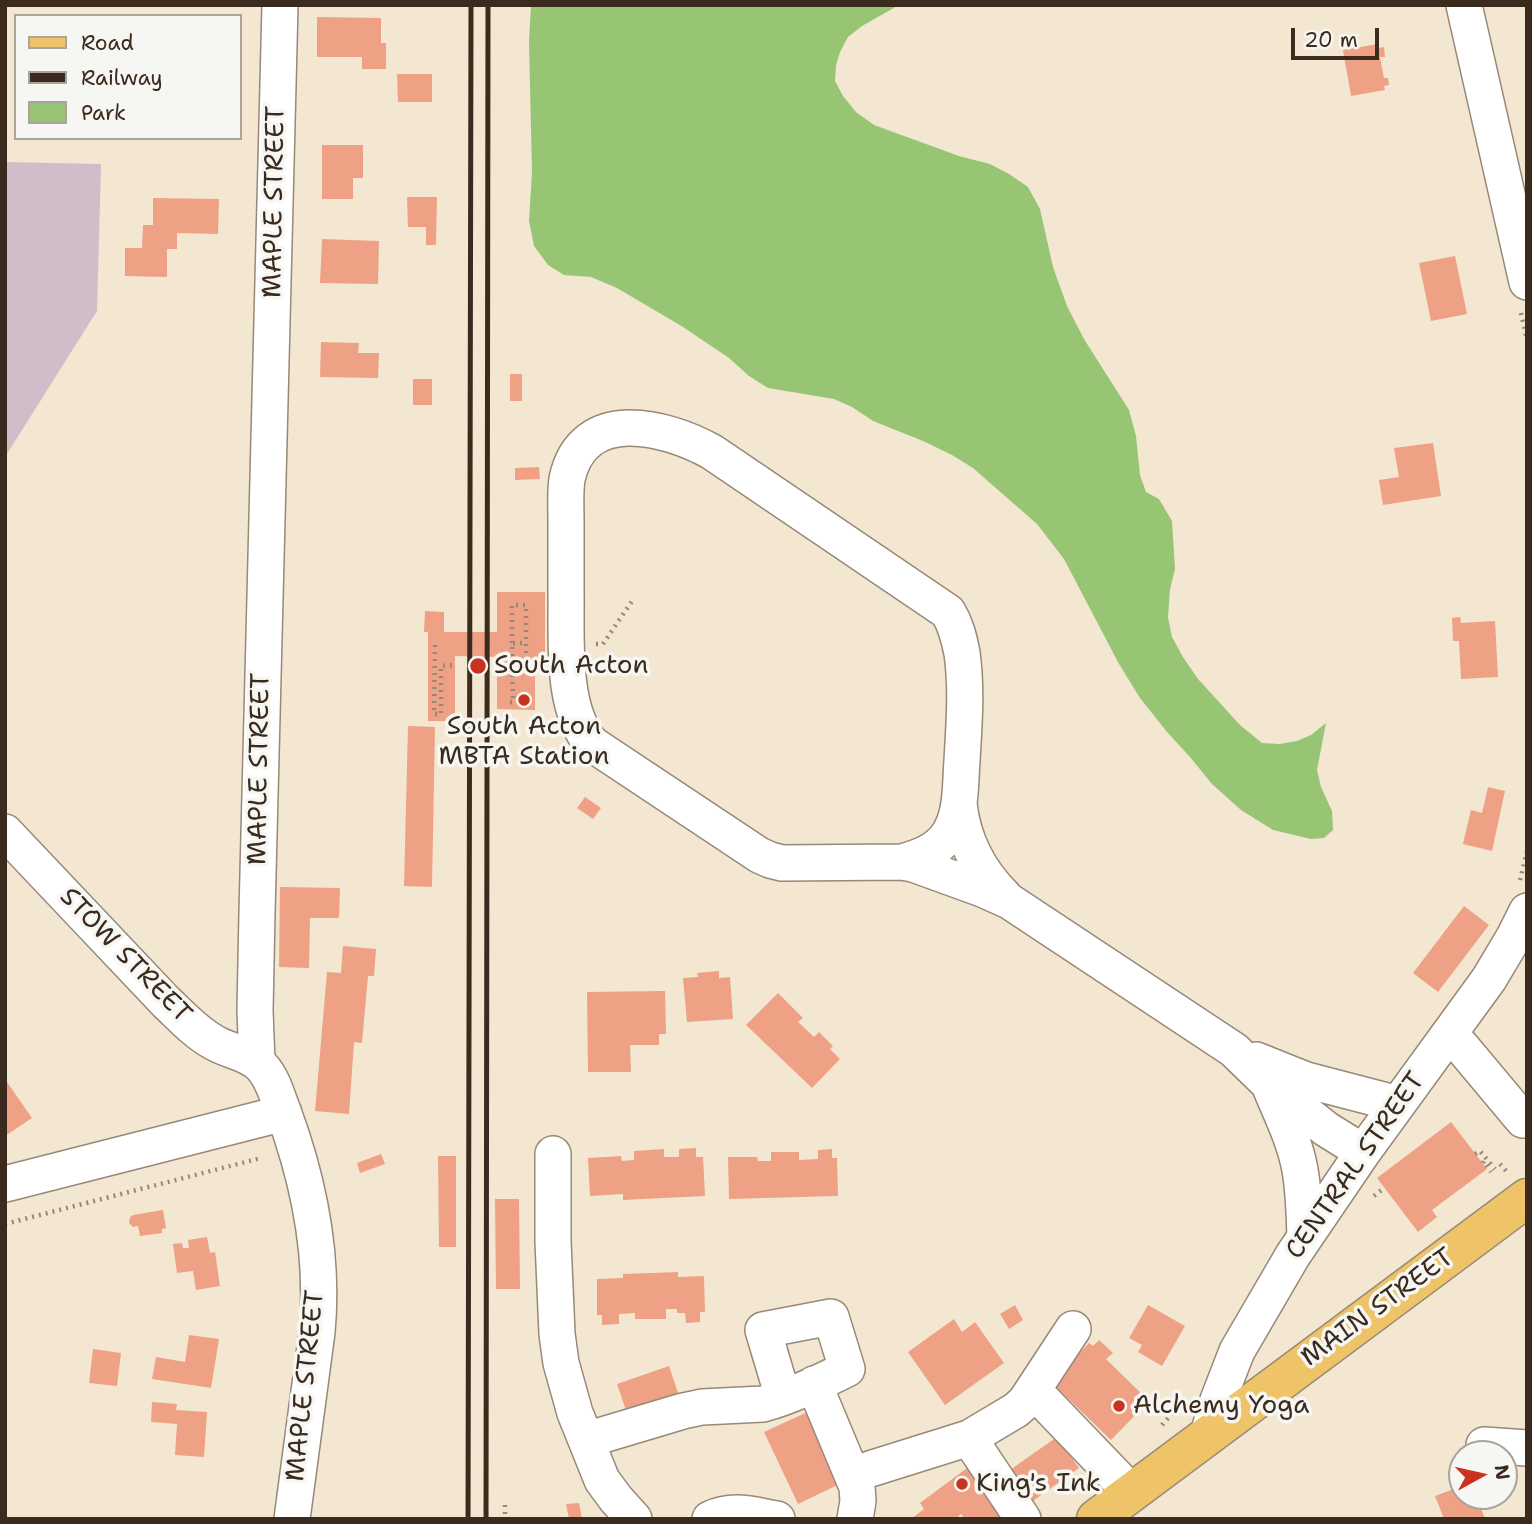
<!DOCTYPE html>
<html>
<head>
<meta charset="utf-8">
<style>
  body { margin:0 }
  #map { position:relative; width:1532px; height:1524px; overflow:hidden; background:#f3e7d2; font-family:"Shantell Sans",sans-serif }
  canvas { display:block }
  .frame { position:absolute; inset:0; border:7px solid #3b2a1e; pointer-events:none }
  .legend { position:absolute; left:14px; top:14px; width:228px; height:126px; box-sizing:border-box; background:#f6f6f2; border:2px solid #aba49d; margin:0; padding:9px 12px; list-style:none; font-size:21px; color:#3b2a1e }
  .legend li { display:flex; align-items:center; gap:14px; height:35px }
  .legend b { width:35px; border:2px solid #aba49d }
  .north { position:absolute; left:1448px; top:1440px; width:70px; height:70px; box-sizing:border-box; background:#f6f6f2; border:2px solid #aba49d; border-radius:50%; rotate:82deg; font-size:19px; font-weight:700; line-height:28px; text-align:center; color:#3b2a1e }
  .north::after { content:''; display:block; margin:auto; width:24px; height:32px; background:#c8321e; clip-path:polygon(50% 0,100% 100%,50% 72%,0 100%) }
  .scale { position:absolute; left:1291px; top:28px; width:88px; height:32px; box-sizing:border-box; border:4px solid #3b2a1e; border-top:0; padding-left:9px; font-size:21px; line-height:24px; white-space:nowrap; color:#3b2a1e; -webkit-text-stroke:5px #f6f6f2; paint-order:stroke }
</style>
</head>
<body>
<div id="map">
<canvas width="1532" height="1524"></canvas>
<div class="frame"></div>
<ul class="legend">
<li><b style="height:9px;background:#efc469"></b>Road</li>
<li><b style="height:9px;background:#3b2a1e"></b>Railway</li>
<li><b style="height:19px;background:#98c574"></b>Park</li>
</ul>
<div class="north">N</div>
<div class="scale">20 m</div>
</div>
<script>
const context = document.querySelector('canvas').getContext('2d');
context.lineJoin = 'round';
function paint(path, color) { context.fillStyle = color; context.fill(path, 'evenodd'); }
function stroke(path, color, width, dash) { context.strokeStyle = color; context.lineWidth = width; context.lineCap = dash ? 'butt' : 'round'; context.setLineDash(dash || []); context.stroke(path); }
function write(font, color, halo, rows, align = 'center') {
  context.font = font + ' "Shantell Sans",sans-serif'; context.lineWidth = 7; context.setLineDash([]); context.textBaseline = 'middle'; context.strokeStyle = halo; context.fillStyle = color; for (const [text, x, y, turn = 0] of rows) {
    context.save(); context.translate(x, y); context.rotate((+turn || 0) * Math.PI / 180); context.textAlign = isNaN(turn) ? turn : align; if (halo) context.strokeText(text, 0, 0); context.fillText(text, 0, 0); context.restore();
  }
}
paint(new Path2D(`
  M5 162 101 164 97 311 5 457Z`), '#d1bdca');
paint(new Path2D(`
  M531 5H899L862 26 848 37 840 52 836 65 835 81 843 96 856 112 874 125 959 156 990 164 1009 174 1028 187 1040 209 1053 267 1067 306 1084 339 1129 410 1136 436 1140 475 1146 492 1159 499 1172 521 1175 569 1170 589 1168 617 1172 637 1183 657 1198 679 1240 725 1262 743 1280 744 1297 741 1311 735 1326 723 1317 770 1321 787 1332 811 1333 830 1324 838 1311 839 1273 830 1241 810 1212 784 1190 757 1167 732 1140 698 1119 664 1064 559 1037 524 973 468 952 455 923 441 873 421 852 407 834 399 768 388 749 376 729 358 683 327 617 288 591 277 564 275 548 265 534 246 529 221 532 172 529 42Z`), '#98c574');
paint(new Path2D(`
  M317 17 381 18V43H386V69H362V57H317Z
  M1378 44 1379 48 1384 47 1385 57H1380L1384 78H1388L1389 85 1384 86 1385 90 1351 96 1343 50Z
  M397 74H432V102H398Z
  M322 145H363V178H353V199H322Z
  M407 197H437L436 245H426V227H408Z
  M153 198 219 199 218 234 177 233V249H167V277L125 276V248H142L143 225H153Z
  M322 239 379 241 378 284 320 283Z
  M1455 256 1467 314 1431 321 1419 263Z
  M321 342 359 343 358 353H379L378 378 320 377Z
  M510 374H522V401H510Z
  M413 379H432V405H413Z
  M1433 443 1441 496 1383 505 1379 480 1399 477 1394 448Z
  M539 467 540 479 515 480V468Z
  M497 592H545V659H535V710L497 709V657L455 656V721H428V632H424L425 611 444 612V632H497Z
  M1460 617 1461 623 1495 621 1498 677 1461 679 1459 641H1453L1452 618Z
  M408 726 435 727 432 887 404 886Z
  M1488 787 1505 791 1492 851 1463 844 1471 810 1482 813Z
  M585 797 601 808 593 819 577 808Z
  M280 887 340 888 339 918H310L309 968 279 967Z
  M1464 906 1489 925 1438 992 1413 973Z
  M343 946 376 949 374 976H368L362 1043 354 1042 349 1114 315 1111 327 972 341 973Z
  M719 971V978L730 977 733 1019 687 1022 683 978 698 977 697 973Z
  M665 991 666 1034H659V1045H630L631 1072H588L587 992Z
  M778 993 803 1018 798 1022 814 1037 819 1032 833 1046 830 1049 840 1059 812 1088 746 1025Z
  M7 1082 32 1118 5 1136V1083Z
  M1451 1122 1487 1169 1432 1210 1437 1217 1418 1232 1377 1178Z
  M696 1148V1157H703L705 1196 623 1200V1194L590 1196 588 1158 621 1156 622 1161 634 1160V1151L664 1149V1157H679V1149Z
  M832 1149V1158H837L838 1196 729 1199 728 1157H757L758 1161H771V1152H799V1160L818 1159V1150Z
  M381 1154 385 1164 360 1173 357 1163Z
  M438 1156H456V1247H439Z
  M495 1199H519L520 1289H496Z
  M163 1210 166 1228 162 1229V1233L140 1236 138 1226 133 1227 129 1223 130 1217 133 1215Z
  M207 1237 210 1253 215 1252 220 1286 196 1290 193 1271 177 1273 173 1244 182 1243 183 1248H189L188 1240Z
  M678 1272V1277L704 1276 705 1312H700V1322L686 1323 685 1313H677V1309H666V1319H635V1313L619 1314V1324L602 1325V1315H597V1279L623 1278V1274Z
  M1015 1305 1023 1320 1009 1329 1000 1314Z
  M1148 1305 1185 1326 1162 1366 1138 1352 1142 1345 1129 1338Z
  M954 1319 962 1332 975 1322 1004 1363 945 1405 908 1352Z
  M189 1335 219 1339 211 1388 152 1379 156 1357 185 1362Z
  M1099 1340 1113 1353 1106 1359 1149 1401 1111 1440 1051 1382 1089 1343 1093 1346Z
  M93 1349 121 1353 117 1386 89 1383Z
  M669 1366 681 1402 629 1419 617 1384Z
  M152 1402 177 1404 176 1410 207 1412 204 1457 175 1455 177 1424 151 1422Z
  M812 1410 846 1481 798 1504 764 1432Z
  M1057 1437 1079 1468 1030 1503 1007 1472Z
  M967 1468 1003 1519H965L961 1514 955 1519H911L924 1509 920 1503Z
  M1462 1486V1496H1469L1470 1500 1477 1497 1485 1519H1444L1435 1496Z
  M579 1503 582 1519H569L566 1504Z`), '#eea184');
const minor = new Path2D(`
  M1464 5 1527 282
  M959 804C963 840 978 870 1004 896
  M5 832 166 1002C181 1016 196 1033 215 1043 231 1052 250 1053 262 1067 273 1079 277 1096 283 1111 309 1181 324 1257 317 1332L292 1519
  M902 862C920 857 937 851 948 835 962 814 960 786 962 761 964 725 967 689 962 653 959 638 956 625 948 612L712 452C665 426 583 405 567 479 565 492 566 507 566 521 566 544 566 567 566 590 567 635 560 709 592 744L759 855 770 860 782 863 902 862 913 864 982 889 1009 901 1234 1050 1269 1084 1326 1129 1363 1152
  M1449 1034 1461 1046 1523 1120
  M1256 1060 1306 1080 1398 1104
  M257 1062 255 1011 257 913 280 5
  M1270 1087C1281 1114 1295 1141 1300 1170 1304 1192 1304 1214 1305 1236
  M553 1154V1241L557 1334 561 1363 575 1413 602 1480 616 1499 634 1519
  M5 1184 284 1113
  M814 1384 857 1487 858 1501 855 1519
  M1033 1390 1132 1493
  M1208 1434 1218 1400 1237 1351 1293 1255 1363 1152 1489 979 1514 937 1527 911
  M969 1438 1023 1519
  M586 1440 683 1411 702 1407 763 1404C792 1396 820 1382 847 1369L831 1317 763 1330 783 1397
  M1484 1445 1527 1448
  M870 1469 969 1438 1016 1410 1025 1402 1073 1329
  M710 1519C733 1508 753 1515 777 1519`);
const major = new Path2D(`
  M1096 1519 1527 1198`);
stroke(minor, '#978878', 38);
stroke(major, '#978878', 41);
stroke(new Path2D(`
  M1521 313 1527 340
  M512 643V605H526V662
  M596 644H603L632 601
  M435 645 434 714H441V666L455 665
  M510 702H513L512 643H527
  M1520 880 1527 851
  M1475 1154 1480 1151 1495 1169
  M1483 1163 1484 1161 1491 1172
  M1500 1164 1508 1173
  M1374 1196 1384 1188
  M5 1224 261 1158
  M1162 1425 1182 1403
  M505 1505V1519`), '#978878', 4.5, [2, 5]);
stroke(minor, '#fff', 35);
stroke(major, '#efc469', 38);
stroke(new Path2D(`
  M468 1519 471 5
  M486 1519 488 5`), '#3b2a1e', 5);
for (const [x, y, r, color] of [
  [478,666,9,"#c8321e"],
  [524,700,7,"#c8321e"],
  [1119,1406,7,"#c8321e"],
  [962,1484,7,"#c8321e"]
]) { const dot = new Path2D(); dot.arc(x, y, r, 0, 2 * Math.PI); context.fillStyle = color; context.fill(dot); stroke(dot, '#f6f6f2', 2.5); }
write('26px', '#3b2a1e', '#f6f6f2', [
  ["MAPLE STREET",275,202,-89],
  ["MAPLE STREET",260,769,-89],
  ["STOW STREET",125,956,46],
  ["CENTRAL STREET",1356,1166,-55],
  ["MAIN STREET",1378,1308,-36],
  ["MAPLE STREET",306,1386,-84]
]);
write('26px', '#3b2a1e', '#f6f6f2', [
  ["South Acton",494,666],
  ["South Acton",524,727,"center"],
  ["MBTA Station",524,757,"center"],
  ["Alchemy Yoga",1133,1406],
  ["King's Ink",976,1484]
], 'left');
</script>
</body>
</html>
